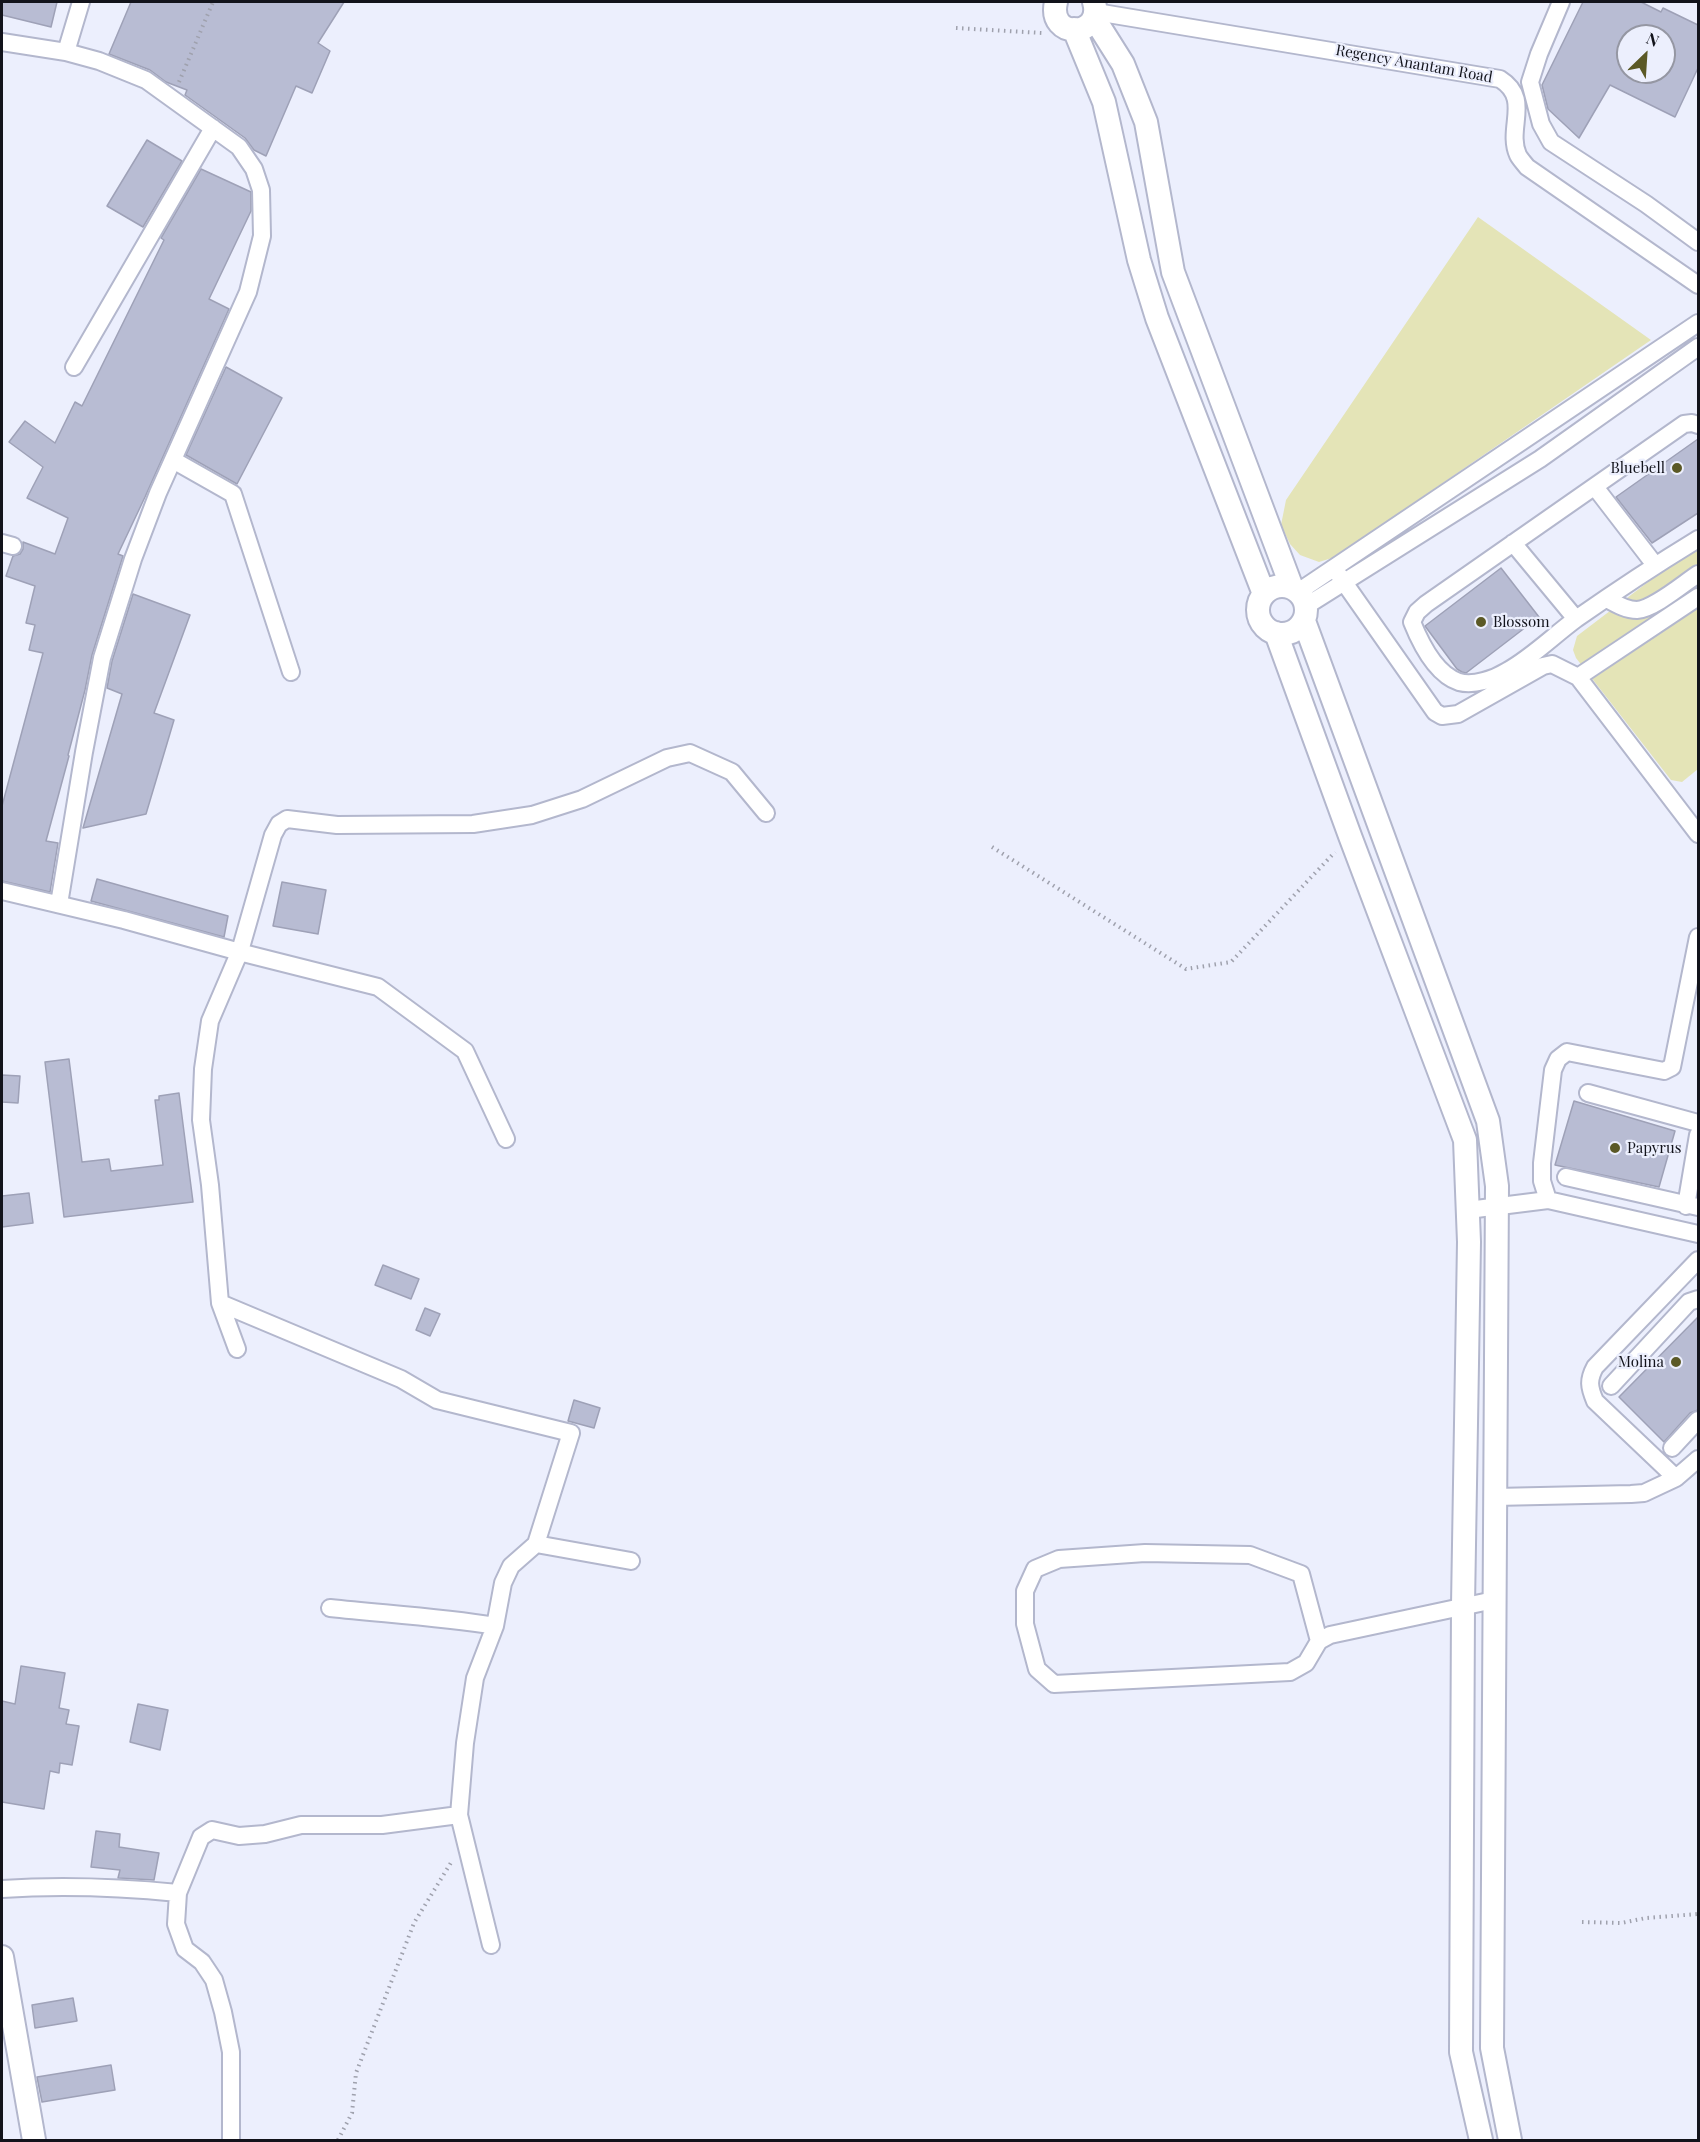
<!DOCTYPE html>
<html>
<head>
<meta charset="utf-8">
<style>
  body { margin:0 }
  #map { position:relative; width:1700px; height:2142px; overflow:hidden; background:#eceffd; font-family:"Playfair Display",serif }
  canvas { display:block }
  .frame { position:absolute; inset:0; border:3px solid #12131b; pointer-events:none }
  .north { position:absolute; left:1616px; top:24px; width:60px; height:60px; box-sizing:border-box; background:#eceffd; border:2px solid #9597a3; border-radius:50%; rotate:25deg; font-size:16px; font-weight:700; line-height:24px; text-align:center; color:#12131b }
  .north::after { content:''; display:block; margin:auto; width:21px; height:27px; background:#5b5926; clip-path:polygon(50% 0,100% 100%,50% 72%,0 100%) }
</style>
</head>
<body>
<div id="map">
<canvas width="1700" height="2142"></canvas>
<div class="frame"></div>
<div class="north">N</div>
</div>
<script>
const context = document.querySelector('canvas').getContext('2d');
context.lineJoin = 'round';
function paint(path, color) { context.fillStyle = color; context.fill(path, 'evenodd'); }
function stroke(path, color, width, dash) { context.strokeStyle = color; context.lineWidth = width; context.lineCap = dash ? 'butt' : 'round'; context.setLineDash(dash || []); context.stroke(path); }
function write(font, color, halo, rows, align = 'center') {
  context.font = font + ' "Playfair Display",serif'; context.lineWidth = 4.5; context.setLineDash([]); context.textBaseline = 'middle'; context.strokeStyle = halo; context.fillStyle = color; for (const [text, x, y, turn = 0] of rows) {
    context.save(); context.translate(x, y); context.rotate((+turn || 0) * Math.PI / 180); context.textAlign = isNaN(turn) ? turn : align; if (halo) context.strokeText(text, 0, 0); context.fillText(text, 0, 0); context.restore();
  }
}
paint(new Path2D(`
  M1478 217 1651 340 1335 557 1319 562 1300 555 1290 544 1281 525 1286 500Z
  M1698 544V769L1682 782 1671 780 1576 658 1573 650 1577 636Z`), '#e4e4b7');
const building = new Path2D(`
  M2 2H57L51 27 2 15Z
  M131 2H344L318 43 330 51 312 93 296 86 266 156 254 150 245 138 185 95 187 90 166 82 150 70 109 54Z
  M1583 2H1641L1661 12 1663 8 1698 25V68L1675 117 1610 85 1579 138 1548 109 1542 85ZM1628 36H1664V72H1628Z
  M147 140 182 161 143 227 107 206Z
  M201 169 251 192V211L209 299 229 309 145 497 118 554 123 556 92 655 85 690 68 755 69 756 46 841 58 843 50 892 2 881V806L43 653 29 650 35 625 26 623 35 586 6 576 13 556 20 554 23 549V542L55 554 68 518 27 498 43 467 9 442 25 421 55 443 75 402 82 406 164 240 161 238Z
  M226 367 282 398 237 484 186 455Z
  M1698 439V513L1652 543 1616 497Z
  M1501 568 1539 617 1466 673 1462 672 1457 669 1425 626Z
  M133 594 190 615 154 713 174 720 146 814 83 828 122 694 107 688 112 661Z
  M97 879 228 916 224 937 91 901Z
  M282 882 326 890 318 934 273 926Z
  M69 1059 82 1162 109 1159 111 1171 163 1165 155 1100H159V1096L179 1093 193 1202 64 1217 45 1062Z
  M2 1075 20 1076 18 1103 2 1102Z
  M1574 1101 1675 1131 1659 1187 1555 1165Z
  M29 1193 33 1223 2 1227V1196Z
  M383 1265 419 1279 411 1299 375 1285Z
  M425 1308 440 1314 430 1336 416 1330Z
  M1698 1317V1410L1690 1413 1664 1442 1619 1397Z
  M574 1400 600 1408 594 1428 568 1421Z
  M21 1666 65 1673 59 1708 69 1710 66 1724 79 1726 72 1765 60 1763 59 1773 50 1771 44 1809 2 1802V1701L15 1704Z
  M138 1704 168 1710 160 1750 130 1742Z
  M96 1831 120 1834 119 1847 159 1853 154 1880 118 1878 120 1870 91 1867Z
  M73 1998 77 2021 35 2028 32 2005Z
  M111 2065 115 2090 42 2102 37 2077Z`);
paint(building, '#b8bcd3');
stroke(building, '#9ea1b7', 1.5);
const street = new Path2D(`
  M1561 2 1539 54 1530 82 1541 124 1551 142 1646 204 1698 242
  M1096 12 1500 79C1532 99 1506 128 1518 155 1520 159 1524 163 1527 167L1698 285
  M2 42 66 52 99 61 146 80 239 147 254 169 261 190 262 236 248 292 158 493 133 559 102 658 84 752 59 904
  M66 52 81 2
  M74 367 213 128
  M1698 425 1692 423 1684 424 1426 604 1417 612 1412 622C1420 642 1435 674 1459 682 1474 686 1494 679 1507 671 1531 658 1553 636 1576 619 1616 591 1657 564 1698 539
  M173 460 233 494 291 672
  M1595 487 1655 565
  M2 543 13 546
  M1513 543 1576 619
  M1334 568 1435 712 1442 716 1458 714 1543 666 1552 664 1578 677 1698 597
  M1298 592 1698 323
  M1607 599C1616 604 1626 610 1637 610 1654 609 1684 583 1698 574
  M1306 606 1540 459 1698 347
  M1578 677 1698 834
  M2 891 124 920 247 954 378 987 465 1051 506 1139
  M1698 937 1672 1067 1664 1071 1567 1052 1558 1059 1553 1070 1542 1163V1181L1548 1200 1698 1234
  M1588 1093 1698 1123
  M1566 1177 1698 1207
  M1686 1206 1698 1135
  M1468 1210 1548 1200
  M1698 1260 1595 1367C1588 1380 1589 1387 1595 1401L1676 1478 1698 1459
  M220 1303 401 1379 437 1400 571 1433 536 1544
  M237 1349 220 1303 210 1185 201 1120 203 1069 210 1021 240 951 273 835 279 824 287 819 337 825 473 824 532 815 582 799 667 758 690 753 732 772 766 813
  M1611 1386 1689 1302 1698 1299
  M1672 1448 1698 1420
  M1495 1497 1631 1494 1644 1493 1676 1478
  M330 1608C385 1614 440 1617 495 1626
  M1319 1641 1301 1574 1250 1555 1145 1553 1059 1559 1035 1569 1025 1591V1624L1037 1669 1054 1684 1290 1672 1306 1663 1319 1641 1330 1635 1494 1600
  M459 1815 491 1945
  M2 1889C62 1885 117 1887 178 1893L201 1837 212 1830 239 1836 265 1834 301 1825H382L459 1815 465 1743 475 1678 495 1626 503 1583 511 1566 536 1544 631 1561
  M178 1893 176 1924 185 1949 202 1962 214 1980 223 2012 231 2052V2140`);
const secondary = new Path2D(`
  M1056 2C1047 40 1104 38 1094 2
  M1094 18 1123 64 1146 122 1173 272 1292 588
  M1074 29 1104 102 1139 260 1157 318 1264 594
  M1258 610a24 24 0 1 1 48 0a24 24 0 1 1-48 0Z
  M1304 621 1488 1121 1497 1186 1492 2048 1510 2140
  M1276 633 1350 836 1465 1140 1469 1242 1463 1605 1461 2052 1481 2140
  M2 1957 34 2140`);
stroke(street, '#b3b7cd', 20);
stroke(secondary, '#b3b7cd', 26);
stroke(new Path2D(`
  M956 28 1042 33
  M179 82 213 2
  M992 847 1186 969 1231 962 1335 852
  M1582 1922 1621 1923 1646 1918 1698 1914
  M338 2140 352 2113 356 2073 414 1923 452 1861`), '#9fa1ad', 4, [1.5, 4.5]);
stroke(street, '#fff', 16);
stroke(secondary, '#fff', 22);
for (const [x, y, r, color] of [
  [1677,468,6,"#5b5926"],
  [1481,622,6,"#5b5926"],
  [1615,1148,6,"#5b5926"],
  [1676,1362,6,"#5b5926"]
]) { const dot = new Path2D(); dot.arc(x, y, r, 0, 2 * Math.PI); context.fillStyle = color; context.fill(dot); stroke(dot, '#eceffd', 2); }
write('15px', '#12131b', '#eceffd', [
  ["Regency Anantam Road",1414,64,10]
]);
write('15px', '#12131b', '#eceffd', [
  ["Bluebell",1665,468],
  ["Blossom",1493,622,"left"],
  ["Papyrus",1627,1148,"left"],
  ["Molina",1664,1362]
], 'right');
</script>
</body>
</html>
